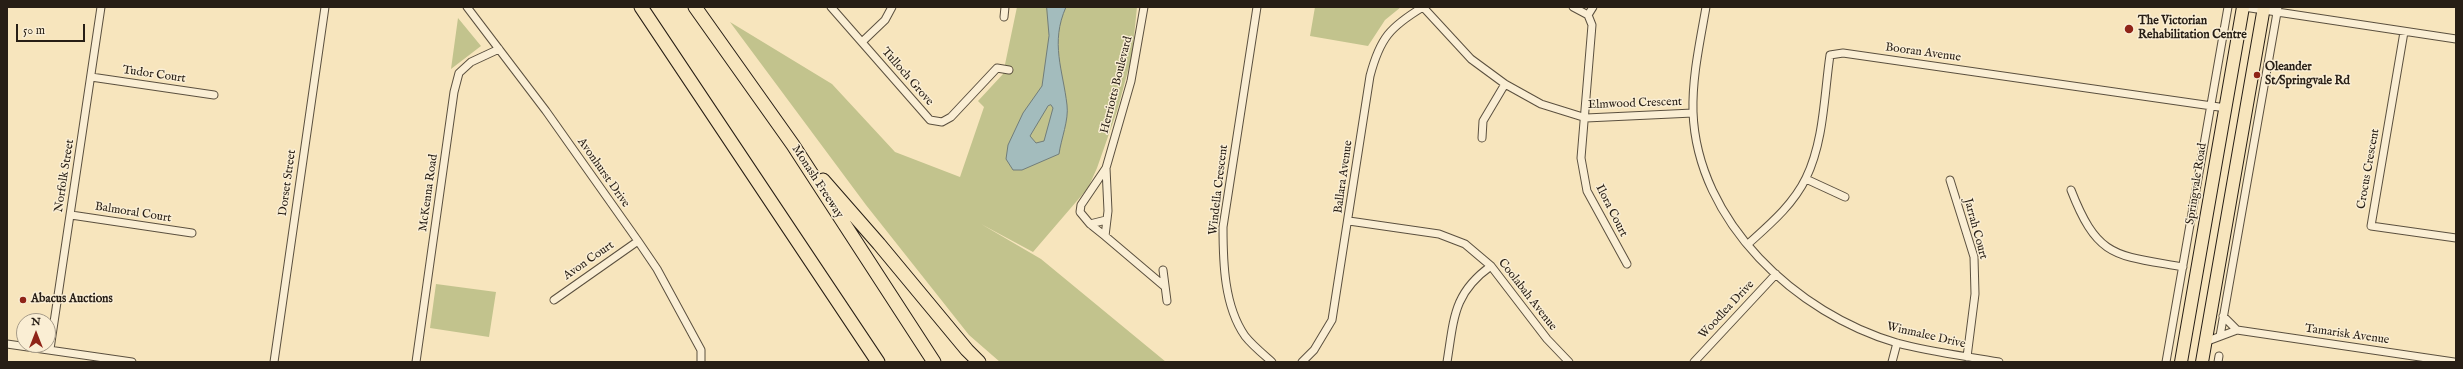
<!DOCTYPE html>
<html>
<head>
<meta charset="utf-8">
<style>
  body { margin:0 }
  #map { position:relative; width:2463px; height:369px; overflow:hidden; background:#f7e5bd; font-family:"IM FELL English",serif }
  canvas { display:block }
  .frame { position:absolute; inset:0; border:8px solid #271e15; pointer-events:none }
  .north { position:absolute; left:16px; top:313px; width:40px; height:40px; box-sizing:border-box; background:#faeed4; border:1px solid #a69b88; border-radius:50%; rotate:0deg; font-size:11px; font-weight:700; line-height:16px; text-align:center; color:#271e15 }
  .north::after { content:''; display:block; margin:auto; width:14px; height:18px; background:#8f2418; clip-path:polygon(50% 0,100% 100%,50% 72%,0 100%) }
  .scale { position:absolute; left:16px; top:24px; width:69px; height:18px; box-sizing:border-box; border:2px solid #271e15; border-top:0; padding-left:5px; font-size:12px; line-height:14px; white-space:nowrap; color:#271e15; -webkit-text-stroke:3px #faeed4; paint-order:stroke }
</style>
</head>
<body>
<div id="map">
<canvas width="2463" height="369"></canvas>
<div class="frame"></div>
<div class="north">N</div>
<div class="scale">50 m</div>
</div>
<script>
const context = document.querySelector('canvas').getContext('2d');
context.lineJoin = 'round';
function paint(path, color) { context.fillStyle = color; context.fill(path, 'evenodd'); }
function stroke(path, color, width, dash) { context.strokeStyle = color; context.lineWidth = width; context.lineCap = dash ? 'butt' : 'round'; context.setLineDash(dash || []); context.stroke(path); }
function write(font, color, halo, rows, align = 'center') {
  context.font = font + ' "IM FELL English",serif'; context.lineWidth = 3; context.setLineDash([]); context.textBaseline = 'middle'; context.strokeStyle = halo; context.fillStyle = color; for (const [text, x, y, turn = 0] of rows) {
    context.save(); context.translate(x, y); context.rotate((+turn || 0) * Math.PI / 180); context.textAlign = isNaN(turn) ? turn : align; if (halo) context.strokeText(text, 0, 0); context.fillText(text, 0, 0); context.restore();
  }
}
paint(new Path2D(`
  M1017 7H1137L1132 56 1117 111 1097 168 1088 188 1033 252 981 224 1041 259 1166 362H1000L969 335 866 205 730 22 832 84 895 152 960 177 984 107 978 101 1003 74Z
  M1315 7H1401L1385 20 1368 46 1310 36Z
  M458 18 481 46 451 69Z
  M436 284 496 292 489 337 430 328Z`), '#c2c38d');
const water = new Path2D(`
  M1047 7H1066C1050 43 1063 70 1067 105 1069 120 1061 139 1059 154L1022 170H1013L1006 159 1008 145 1023 113 1042 86 1049 36ZM1051 105 1053 108 1044 141 1036 143 1030 136 1048 106Z`);
paint(water, '#a3bcbd');
stroke(water, '#717d7a', 1);
const minor = new Path2D(`
  M467 7 546 111 638 241 657 269 701 350V362
  M831 7 930 120 942 122 951 117 997 68 1009 70
  M1144 7 1131 81 1106 168 1108 211 1105 236 1164 286
  M1257 7 1223 227C1223 262 1224 306 1245 336 1252 345 1263 354 1272 362
  M1423 7 1471 59 1505 84 1541 104 1586 118 1693 113
  M1573 7 1588 15
  M1593 7 1588 15 1592 25 1581 158 1587 191 1627 264
  M1706 7C1700 42 1692 77 1693 112 1697 222 1797 314 1897 343 1930 352 1965 356 1999 362
  M2244 7 2456 39
  M1004 17 1005 7
  M2404 32 2371 226 2456 238
  M862 42 885 20 892 7
  M91 77 214 95
  M1482 138 1483 121 1505 84
  M1106 168 1081 205 1080 212 1090 224 1106 220
  M1806 179 1845 197
  M1950 180 1974 257 1975 294 1967 357
  M2071 190C2098 259 2115 255 2183 267
  M71 215 192 233
  M1349 221 1439 234 1465 244 1491 266 1547 339 1569 362
  M1090 224 1105 236
  M1748 244C1769 225 1793 205 1806 178 1824 141 1824 96 1830 55L1843 53 2226 108
  M1163 270 1167 301
  M554 300 638 241
  M2223 316 2237 330
  M2220 336 2278 7
  M2205 342 2237 330 2454 362
  M7 344 132 362
  M50 349 101 7
  M274 362 325 7
  M416 362 454 92 459 73 471 62 499 49
  M1302 362 1314 350 1332 320 1370 76C1380 38 1390 27 1423 7
  M1447 362C1454 319 1453 293 1491 266
  M1694 362 1776 274
  M1892 362 1897 343
  M2166 362 2228 7
  M2218 362 2219 356`);
const trunk = new Path2D(`
  M2181 362 2243 7
  M2202 362 2264 7`);
const motorway = new Path2D(`
  M641 7 878 362
  M695 7 793 145 934 362
  M823 180 879 244 967 350 979 362`);
stroke(minor, '#5b503f', 9);
stroke(trunk, '#271e15', 14);
stroke(motorway, '#271e15', 15);
stroke(minor, '#faeed4', 7);
stroke(trunk, '#f7e5bd', 12);
stroke(motorway, '#f7e5bd', 13);
for (const [x, y, r, color] of [
  [2129,29,5,"#8f2418"],
  [2257,75,4,"#8f2418"],
  [23,300,4,"#8f2418"]
]) { const dot = new Path2D(); dot.arc(x, y, r, 0, 2 * Math.PI); context.fillStyle = color; context.fill(dot); stroke(dot, '#faeed4', 1.5); }
write('bold 12px', '#271e15', '#faeed4', [
  ["The Victorian",2138,22],
  ["Rehabilitation Centre",2138,36],
  ["Oleander",2265,68],
  ["St/Springvale Rd",2265,82],
  ["Abacus Auctions",31,300]
], 'left');
write('12px', '#271e15', '#faeed4', [
  ["Booran Avenue",1923,53,8],
  ["Tudor Court",154,75,8],
  ["Tulloch Grove",907,77,49],
  ["Herriotts Boulevard",1117,85,-76],
  ["Elmwood Crescent",1635,104,-2],
  ["Crocus Crescent",2369,169,-80],
  ["Avonhurst Drive",603,173,55],
  ["Norfolk Street",65,176,-81],
  ["Ballara Avenue",1344,177,-82],
  ["Monash Freeway",817,182,57],
  ["Dorset Street",288,183,-82],
  ["Springvale Road",2197,184,-81],
  ["Windella Crescent",1219,190,-83],
  ["McKenna Road",429,193,-82],
  ["Ilora Court",1611,211,63],
  ["Balmoral Court",133,213,9],
  ["Jarrah Court",1975,229,75],
  ["Avon Court",589,261,-35],
  ["Coolabah Avenue",1527,295,52],
  ["Woodlea Drive",1727,310,-47],
  ["Tamarisk Avenue",2347,335,8],
  ["Winmalee Drive",1926,336,13]
]);
</script>
</body>
</html>
